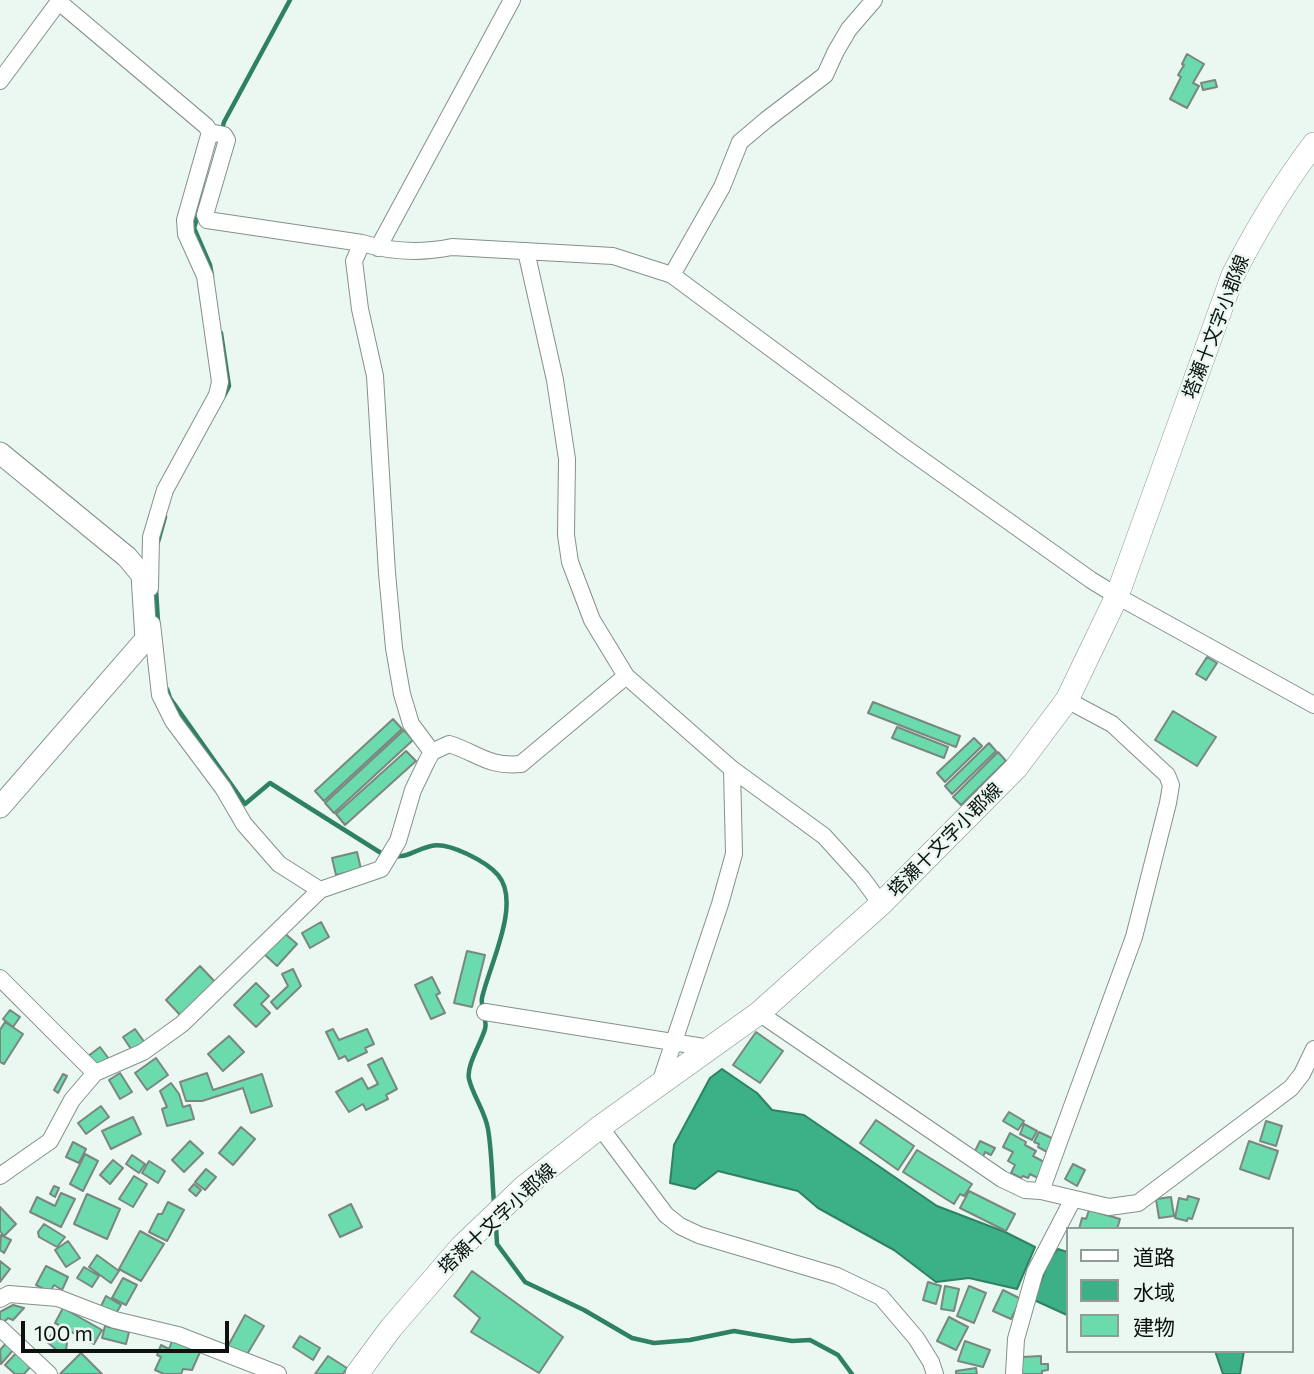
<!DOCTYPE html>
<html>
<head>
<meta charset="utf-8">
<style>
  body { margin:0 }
  #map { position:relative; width:1314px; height:1374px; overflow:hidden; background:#eaf8f1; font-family:Commissioner,"Noto Sans JP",sans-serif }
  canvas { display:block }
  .legend { position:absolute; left:1066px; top:1227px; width:228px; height:126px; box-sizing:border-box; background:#eaf8f1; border:2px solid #929c97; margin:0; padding:9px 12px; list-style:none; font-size:21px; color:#0d1210 }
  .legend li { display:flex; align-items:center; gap:14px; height:35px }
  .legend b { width:35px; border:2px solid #929c97 }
  .scale { position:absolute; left:21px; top:1321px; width:208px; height:32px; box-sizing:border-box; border:4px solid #0d1210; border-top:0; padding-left:9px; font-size:21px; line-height:24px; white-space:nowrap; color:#0d1210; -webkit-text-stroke:5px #eaf8f1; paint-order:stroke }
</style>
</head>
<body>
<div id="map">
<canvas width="1314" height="1374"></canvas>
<ul class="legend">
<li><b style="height:9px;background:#fff"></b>道路</li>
<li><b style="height:19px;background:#3cb086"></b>水域</li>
<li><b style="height:19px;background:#6bdbae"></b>建物</li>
</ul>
<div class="scale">100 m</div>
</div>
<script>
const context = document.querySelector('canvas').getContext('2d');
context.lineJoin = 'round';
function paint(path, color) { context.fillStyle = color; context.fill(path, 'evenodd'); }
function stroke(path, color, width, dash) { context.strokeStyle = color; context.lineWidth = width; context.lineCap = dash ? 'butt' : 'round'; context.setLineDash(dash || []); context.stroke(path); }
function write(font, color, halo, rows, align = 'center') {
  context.font = font + ' Commissioner,"Noto Sans JP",sans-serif'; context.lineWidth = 5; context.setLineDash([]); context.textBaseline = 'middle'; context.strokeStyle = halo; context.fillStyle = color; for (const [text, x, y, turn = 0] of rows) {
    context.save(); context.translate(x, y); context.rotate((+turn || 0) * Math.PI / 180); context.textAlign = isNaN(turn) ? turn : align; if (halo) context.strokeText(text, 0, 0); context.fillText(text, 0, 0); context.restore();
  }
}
const water = new Path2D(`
  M722 1069 757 1093 772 1110 804 1115 937 1206 1005 1232 1035 1247 1017 1289 969 1278 936 1282 894 1250 818 1208 798 1191 718 1171 695 1189 670 1183 674 1145 710 1078Z
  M1058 1249 1067 1252V1315L1034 1300 1050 1258Z
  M1215 1351H1244L1240 1374H1223Z`);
paint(water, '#3cb086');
stroke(water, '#2e8163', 2);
stroke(new Path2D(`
  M221 133 224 122 290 0
  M199 212 194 228 210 265 212 276
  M221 333 229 386 224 396
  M158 542 165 517
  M156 589 158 622
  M167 689 170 698 245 804 270 783 381 853C408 861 407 852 431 846 448 841 487 862 498 875 522 903 489 966 482 998 480 1009 488 1019 485 1029 481 1043 466 1066 469 1079 473 1096 485 1111 488 1129 492 1153 492 1179 494 1203
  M496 1226 497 1244 525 1282 584 1310 632 1338 654 1343 690 1340 734 1331 792 1341 810 1340 838 1355 852 1374`), '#2e8163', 4.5);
const building = new Path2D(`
  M1187 54 1204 64 1193 83 1199 86 1187 108 1170 99 1181 77 1178 75 1184 65 1182 64Z
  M1215 80 1217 87 1203 90 1201 83Z
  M1207 657 1217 663 1206 680 1196 674Z
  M873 702 960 736 956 747 868 713Z
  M1173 711 1216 737 1197 766 1155 740Z
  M393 719 402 729 324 801 315 791Z
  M897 727 948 747 944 758 892 738Z
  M404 730 413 740 334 813 325 803Z
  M974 738 982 746 945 782 937 773Z
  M989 743 996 751 952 794 945 786Z
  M406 751 416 761 345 825 336 814Z
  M998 752 1006 761 961 805 953 797Z
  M357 852 361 869 336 875 332 858Z
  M321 922 329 937 310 948 302 933Z
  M282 931 297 944 277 966 263 953Z
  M467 951 485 955 472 1007 454 1003Z
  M200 966 216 983 181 1016 166 1000Z
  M293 969 301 986 277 1009 271 1002 288 986 282 974Z
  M432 977 440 993 436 995 445 1013 431 1019 415 985Z
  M256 983 269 996 261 1004 270 1013 256 1027 234 1005Z
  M10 1010 20 1017 13 1027 3 1019Z
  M5 1022 23 1034 4 1064 0 1062V1030Z
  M135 1029 145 1043 133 1052 123 1037Z
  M333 1029 339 1040 367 1029 374 1044 365 1048 367 1052 348 1061 345 1056 339 1059 326 1032Z
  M756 1032 783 1051 760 1083 733 1065Z
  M229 1036 244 1052 223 1071 208 1054Z
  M100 1047 109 1059 96 1069 87 1057Z
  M156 1058 168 1075 147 1090 135 1073Z
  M382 1058 397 1089 386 1095 388 1099 366 1110 363 1104 349 1112 336 1092 362 1078 368 1089 378 1084 368 1065Z
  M120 1073 132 1092 120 1099 109 1080Z
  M207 1073 213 1090 262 1074 272 1106 251 1113 243 1088 202 1101H186L180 1082Z
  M63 1074 67 1076 58 1093 54 1090Z
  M171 1083 179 1094 183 1107 190 1105 194 1119 167 1126 162 1109 167 1107 160 1091Z
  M101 1106 109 1117 86 1134 78 1123Z
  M1009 1112 1024 1121 1018 1130 1003 1121Z
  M133 1117 141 1134 111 1149 102 1131Z
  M876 1120 914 1146 898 1170 860 1143Z
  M1266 1121 1282 1126 1276 1146 1260 1141Z
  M1024 1124 1037 1131 1032 1140 1020 1134Z
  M241 1127 255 1139 233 1165 219 1153Z
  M1039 1132 1056 1140 1049 1153 1038 1147 1039 1144 1034 1142Z
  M1010 1133 1026 1142 1025 1145 1036 1151 1033 1156 1046 1163 1038 1178 1030 1174 1028 1178 1023 1176 1021 1178 1011 1173 1015 1165 1008 1161 1013 1152 1003 1147Z
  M190 1141 203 1153 184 1172 172 1160Z
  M980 1141 995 1148 991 1155 985 1152 983 1157 974 1153Z
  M1249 1141 1278 1151 1269 1179 1240 1169Z
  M73 1142 86 1149 79 1163 66 1157Z
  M917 1150 972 1184 964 1196 960 1194 954 1204 903 1172Z
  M85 1154 98 1161 83 1191 70 1184Z
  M132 1155 145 1164 139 1173 126 1164Z
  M113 1160 123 1168 110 1184 100 1175Z
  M149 1161 165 1171 158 1183 142 1173Z
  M1073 1164 1085 1170 1077 1186 1065 1179Z
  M206 1169 216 1177 205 1190 195 1182Z
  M134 1176 147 1184 133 1207 119 1199Z
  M194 1184 201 1190 196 1196 189 1190Z
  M54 1186 59 1188 55 1197 50 1194Z
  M969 1191 1015 1214 1006 1231 960 1208Z
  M61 1193 75 1199 61 1227 30 1212 37 1197 55 1206Z
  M87 1194 120 1209 107 1239 74 1224Z
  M1188 1196 1199 1199 1192 1219 1188 1218 1187 1221 1175 1218 1179 1198 1187 1200Z
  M1171 1197 1174 1216 1159 1218 1156 1199Z
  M168 1202 184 1210 167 1241 149 1232 158 1214H162Z
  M351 1204 362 1227 340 1237 329 1215Z
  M0 1207 16 1224 4 1236 0 1231Z
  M1089 1210 1120 1219 1117 1229H1079L1082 1218 1086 1219Z
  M44 1224 65 1237 57 1247 39 1237 38 1232Z
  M140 1231 164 1244 141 1281 119 1269Z
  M1 1235 11 1240 4 1253 0 1250Z
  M68 1241 80 1258 66 1267 55 1250Z
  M97 1255 119 1271 111 1283 89 1267Z
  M0 1261 10 1269 0 1282Z
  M46 1266 68 1277 62 1290 54 1285 50 1292 36 1285Z
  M84 1267 99 1276 92 1287 77 1278Z
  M472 1271 563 1337 539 1373 471 1332 480 1318 454 1296Z
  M123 1278 137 1285 126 1305 112 1298Z
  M928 1282 941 1286 936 1304 923 1300Z
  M945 1286 959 1289 954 1311 941 1309Z
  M969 1286 986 1293 974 1323 957 1316Z
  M1003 1290 1021 1299 1011 1319 993 1311Z
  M106 1296 121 1305 115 1315 101 1306Z
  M13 1305 24 1308 13 1320 8 1318 3 1323 0 1320V1312Z
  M63 1308 102 1330 94 1344 55 1323Z
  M245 1315 264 1326 246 1356 228 1346Z
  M949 1317 968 1327 956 1350 937 1341Z
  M105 1326 129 1332 126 1344 102 1338Z
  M54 1332 67 1343 66 1350 59 1352 46 1341Z
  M300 1336 320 1348 313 1360 293 1347Z
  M172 1341 200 1352 192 1370 183 1369 181 1374H164L155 1370 161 1357 157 1355 161 1345 169 1349Z
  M965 1341 990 1350 983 1367 958 1361Z
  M7 1342 15 1348 1 1364 0 1350Z
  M18 1351 33 1364 24 1374H15L5 1365Z
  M81 1353 102 1374H60Z
  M328 1356 347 1368 343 1374H315Z
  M1041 1356V1364H1048V1370L1042 1371V1374H1022V1357Z
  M976 1368 977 1374H956V1371Z`);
paint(building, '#6bdbae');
stroke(building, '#7a8781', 2);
const minor = new Path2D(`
  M59 2 206 126 210 132 185 220 186 234 205 276 220 382 217 395 165 490 151 537 150 588
  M0 81 60 0
  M210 132 224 135 227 140 205 215 207 220 362 243C391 252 423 253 452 247L613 256 672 275 904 447 1091 580 1117 596 1314 705
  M362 243 354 261 360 309 375 376 387 573 394 648 402 694 411 724 432 752
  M378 248 512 0
  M526 251 555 380 567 459 566 535 570 562 592 620 626 676 732 769 824 836 862 878 881 904
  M672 275 722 187 740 142 766 120 825 75 836 51 849 29 874 0
  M152 624 160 695 173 721 223 788 244 824 279 864 320 890
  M0 978 95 1073
  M485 1012 710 1048
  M759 1013 1002 1179 1025 1190 1041 1191 1109 1207 1138 1203 1291 1088 1302 1074 1314 1049
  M660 1083 720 904 734 854 732 769
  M600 1127 666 1215 680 1226 699 1235 837 1276 881 1297 916 1338 931 1362 935 1374
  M0 1176 50 1141 72 1100 95 1073 143 1052 182 1024 320 890 381 869 398 841 413 790 427 761 432 752 449 744C478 753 487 767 521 764L626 676
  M1041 1191 1134 937 1168 803 1171 785 1167 775 1112 724 1067 700
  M0 1299 9 1294 58 1298 115 1320 178 1335 278 1374
  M0 1328 49 1374
  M1014 1374 1016 1339 1035 1272 1073 1199`);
const tertiary = new Path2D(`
  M0 453 127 557 142 575 146 639 0 807`);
const secondary = new Path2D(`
  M357 1374 391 1328 461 1247 524 1187 600 1127 759 1013 881 904 1016 768 1067 700 1117 596 1233 275C1257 228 1282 186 1314 144`);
stroke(minor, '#84918a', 18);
stroke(tertiary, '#84918a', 23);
stroke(secondary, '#84918a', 24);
stroke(minor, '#fff', 16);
stroke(tertiary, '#fff', 21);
stroke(secondary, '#fff', 23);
write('19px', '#0d1210', '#eaf8f1', [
  ["塔瀬十文字小郡線",1216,327,-69],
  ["塔瀬十文字小郡線",945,840,-45],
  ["塔瀬十文字小郡線",497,1219,-43]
]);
</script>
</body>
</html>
